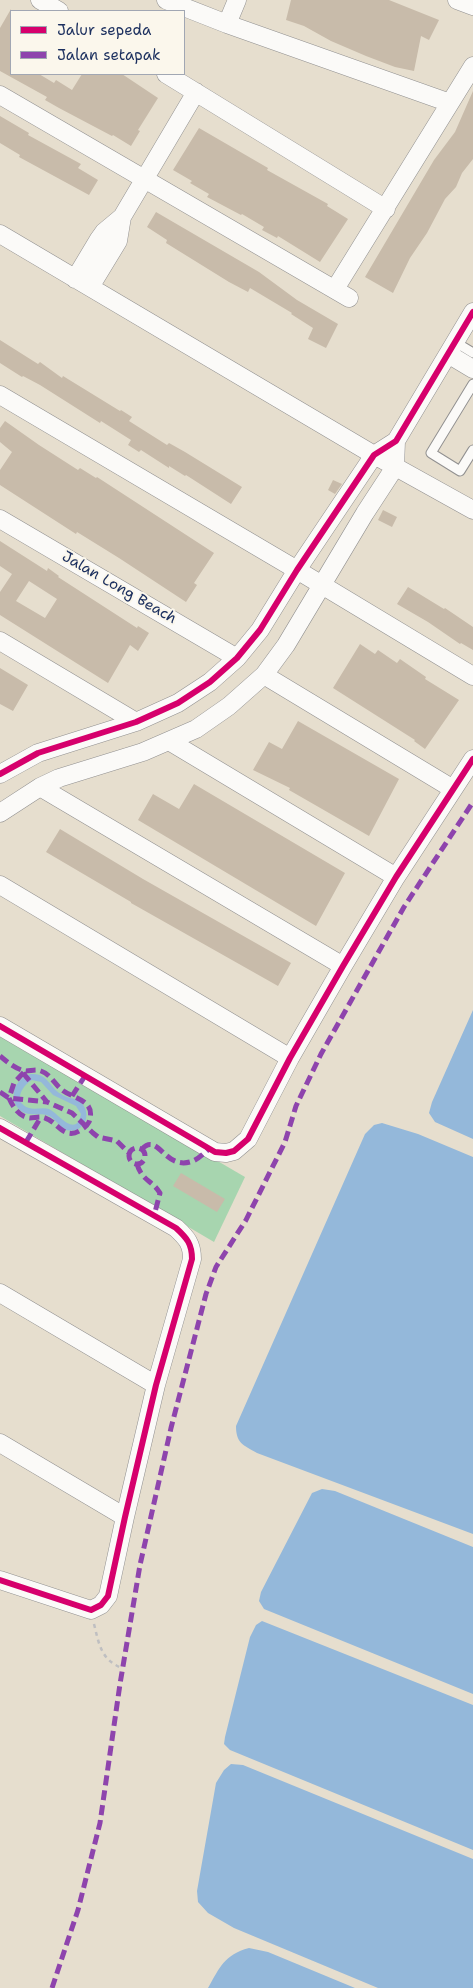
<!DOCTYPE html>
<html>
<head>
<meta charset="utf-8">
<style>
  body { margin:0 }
  #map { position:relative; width:473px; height:1988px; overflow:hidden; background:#e6dece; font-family:"Shantell Sans",sans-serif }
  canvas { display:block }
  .legend { position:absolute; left:10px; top:10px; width:175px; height:65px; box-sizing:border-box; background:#fbf7ec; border:1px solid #a1a7b3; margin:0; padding:6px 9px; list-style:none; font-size:15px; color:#1b2f5e }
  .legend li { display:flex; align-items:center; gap:10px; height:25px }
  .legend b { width:25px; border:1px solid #a1a7b3 }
</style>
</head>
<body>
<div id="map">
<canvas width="473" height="1988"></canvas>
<ul class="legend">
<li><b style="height:6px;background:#d6006c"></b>Jalur sepeda</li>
<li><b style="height:6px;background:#8e44ad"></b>Jalan setapak</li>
</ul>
</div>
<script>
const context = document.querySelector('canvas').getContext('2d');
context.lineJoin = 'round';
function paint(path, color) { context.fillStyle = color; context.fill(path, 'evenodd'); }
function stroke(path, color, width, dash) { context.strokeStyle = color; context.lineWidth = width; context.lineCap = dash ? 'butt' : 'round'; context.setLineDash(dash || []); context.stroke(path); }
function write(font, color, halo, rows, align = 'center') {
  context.font = font + ' "Shantell Sans",sans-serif'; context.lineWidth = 4; context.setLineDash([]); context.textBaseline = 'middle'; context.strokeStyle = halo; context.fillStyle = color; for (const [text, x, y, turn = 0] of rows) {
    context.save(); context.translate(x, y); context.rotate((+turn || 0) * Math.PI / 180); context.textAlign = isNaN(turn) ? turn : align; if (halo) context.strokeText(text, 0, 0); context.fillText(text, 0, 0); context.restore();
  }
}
paint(new Path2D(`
  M0 1034 245 1177 214 1242 0 1116Z`), '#a7d5af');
paint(new Path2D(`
  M473 1010V1139L435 1122 429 1113 432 1102Z
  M31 1074C48 1073 49 1087 61 1094 66 1098 74 1098 79 1101 88 1107 89 1121 81 1127 77 1131 71 1131 66 1130 59 1127 56 1119 49 1116 42 1113 36 1115 30 1114 17 1113 11 1100 15 1088 18 1081 24 1076 31 1074ZM32 1080 41 1082 53 1095 76 1106 81 1114C76 1139 58 1113 49 1109 42 1107 35 1110 29 1108 13 1103 21 1086 32 1080Z
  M382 1123 418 1134 473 1157V1534L257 1453C243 1445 236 1443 236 1426L365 1134 374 1125Z
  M322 1489 335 1491 473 1547V1694L264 1609 259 1601 261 1592 312 1493Z
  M262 1621 473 1705V1850L230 1750 224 1744 225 1737 250 1637 256 1625Z
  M231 1764 243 1765 473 1859V1988H378L234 1928 208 1913 198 1902 197 1891 216 1783 224 1770Z
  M249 1948 268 1952 355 1988H208C220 1967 224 1955 249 1948Z`), '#94b8da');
paint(new Path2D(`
  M291 0H389L439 20 429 40 421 36 414 71 395 67 366 56 331 41 304 26 286 20Z
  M11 9V74H39L54 83 56 80 72 90 82 74H122L158 98 138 130 140 131 131 146 113 135 112 136 59 108 45 100 47 97 0 71V28Z
  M473 91V159L462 173 456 187 445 199 427 233 410 258 393 293 365 277 434 160 455 132Z
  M0 116 29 133 28 135 81 164 78 168 98 180 89 195 19 157 20 155 0 143Z
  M199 128 268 168 267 170 328 204 327 206 348 219 320 262 278 236 277 238 262 230 264 227 242 214 241 215 207 197 209 194 190 183 192 181 173 170Z
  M156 212 259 272 297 300 338 324 326 348 308 339 313 328 291 314 292 313 250 288 248 292 229 282 166 243 167 240 147 227Z
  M0 340 38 364 40 362 62 378 63 376 120 411 121 410 132 417 129 421 167 445 169 443 185 452 242 487 231 504 186 475 185 476 169 466V468L141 450 139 452 128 445 131 440 101 421 100 423 40 385 23 376 22 377 0 363Z
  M5 421 39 445 78 470 80 468 96 478 97 477 214 553 194 583 197 585 186 602 119 558 77 532 76 534 0 485V470L12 452 0 442V428Z
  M333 480 342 484 335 494 328 490Z
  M383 510 397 517 392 527 378 520Z
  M0 541 47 571 48 568 59 576 58 577 137 628 138 626 149 633 138 651 130 645 108 683 0 615V592L12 574 0 566ZM29 581 57 599 45 618 16 601Z
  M408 587 444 609 445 608 473 627V650L461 643 460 644 428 622 397 604Z
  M360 644 375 654 378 650 397 663 400 659 426 677 425 679 459 700 425 749 414 741 415 740 333 688Z
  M0 668 28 685 13 711 0 704Z
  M298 721 399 779 369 836 289 790 290 788 253 770 269 742 282 749Z
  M194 784 345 873 316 926 138 820 153 794 179 809Z
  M60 829 143 879 291 963 278 986 131 903V902L46 852Z
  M181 1173 225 1199 217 1212 173 1186Z`), '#c8bbaa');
const lane = new Path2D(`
  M455 342 473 353
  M473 384 431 453 460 471 473 450`);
const street = new Path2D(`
  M40 0 59 11
  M166 0 227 24 450 103
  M457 0 473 6
  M227 24 237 0
  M166 74 386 209
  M0 95 349 298
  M122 217 196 92
  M0 234 374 455 473 510
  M75 279 99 239 104 232 122 217 118 241 90 287
  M335 289 473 66
  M448 354 473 369
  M0 395 297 570 473 676
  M0 519 237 658
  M0 641 136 722
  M264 675 453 789
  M169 741 396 877
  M0 774 38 753 136 722 178 703 210 682 237 658 260 630 297 570 374 455 396 441 473 312
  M40 787 343 966
  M0 813 40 787 59 778 143 752 196 729 229 706 264 675 286 645 365 513 395 467 396 441
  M0 885 290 1058
  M0 1026 215 1152 226 1153 234 1151 248 1139 290 1058 343 966 396 877 473 759
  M0 1128 176 1228C187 1238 192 1244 192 1259L156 1385 125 1517 108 1596 101 1605 91 1610 0 1580
  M0 1293 156 1385
  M0 1443 125 1517`);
stroke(lane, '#919090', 11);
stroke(street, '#919090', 19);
stroke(new Path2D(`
  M94 1624C99 1644 101 1660 122 1668`), '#bfbfc1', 2.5, [4, 4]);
stroke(lane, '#fbfaf8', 9);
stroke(street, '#fbfaf8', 18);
stroke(new Path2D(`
  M0 1056C7 1062 17 1070 26 1071 31 1071 36 1069 41 1071 50 1074 54 1083 61 1089 72 1099 97 1099 89 1122 87 1126 84 1128 81 1130 64 1141 58 1122 45 1118 40 1116 35 1118 30 1118 19 1117 13 1107 9 1098L14 1083 25 1071
  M23 1073 47 1102 72 1113 93 1133 98 1137 117 1141 129 1153
  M0 1092 9 1098 47 1102
  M72 1096 85 1076
  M26 1142 41 1117
  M129 1156a8 8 0 1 1 16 0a8 8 0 1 1-16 0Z
  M142 1149C158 1132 164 1169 190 1162 198 1160 204 1153 210 1148
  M137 1164C142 1181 152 1180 160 1193L154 1216
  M52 1988 78 1910 100 1823 120 1684 140 1565 171 1428 206 1294 216 1267 246 1220 285 1142 296 1106 321 1054 404 907 473 802`), '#8e44ad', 5, [10, 5]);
stroke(new Path2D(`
  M0 774 38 753 136 722 178 703 210 682 237 658 260 630 297 570 374 455 396 441 473 312
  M0 1026 215 1152 226 1153 234 1151 248 1139 290 1058 343 966 396 877 473 759
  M0 1128 176 1228C187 1238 192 1244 192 1259L156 1385 125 1517 108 1596 101 1605 91 1610 0 1580`), '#d6006c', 6);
write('15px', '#1b2f5e', '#fbf7ec', [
  ["Jalan Long Beach",119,588,30]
]);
</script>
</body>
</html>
